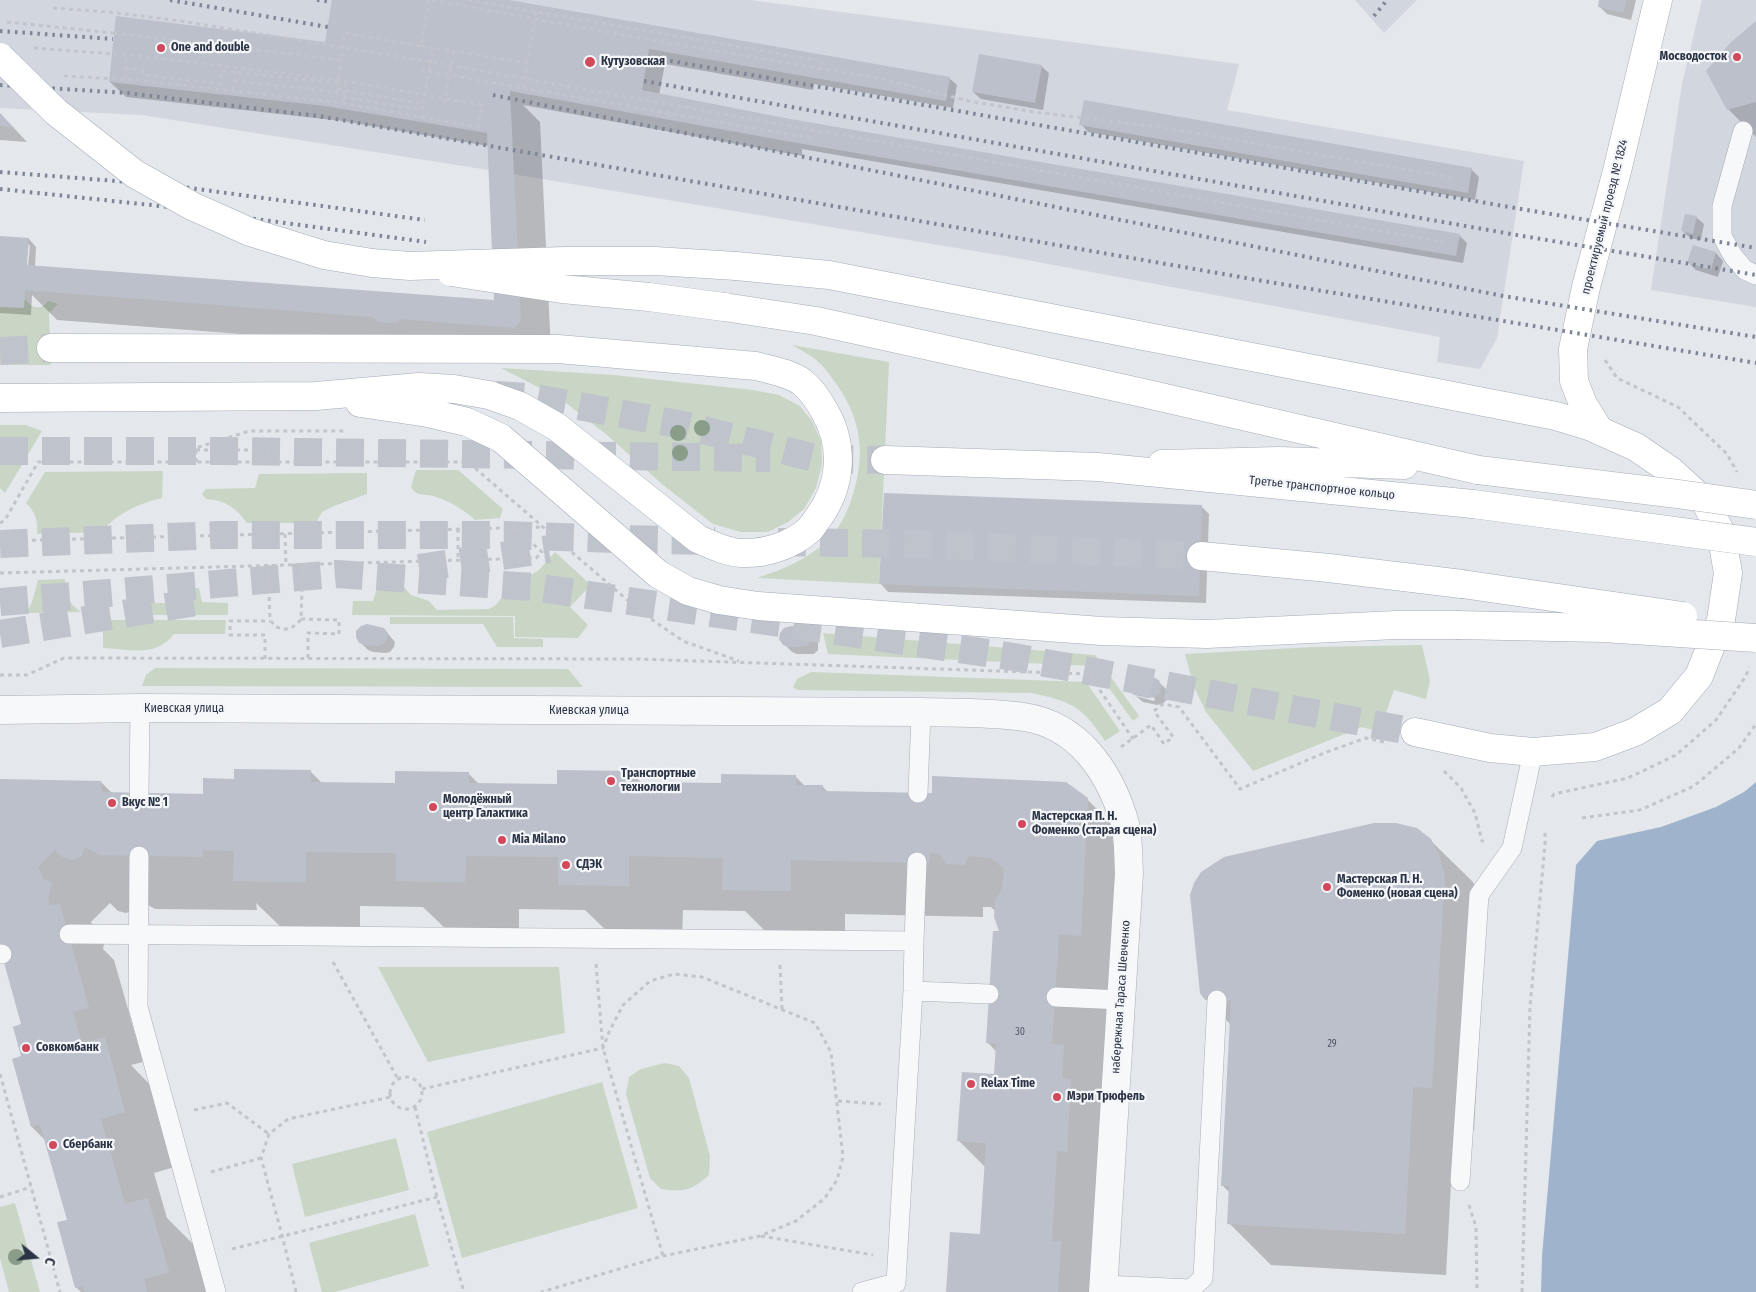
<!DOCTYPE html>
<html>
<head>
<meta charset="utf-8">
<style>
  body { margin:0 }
  #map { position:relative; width:1756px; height:1292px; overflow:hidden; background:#e4e7ec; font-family:"Fira Sans Condensed",sans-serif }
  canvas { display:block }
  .north { position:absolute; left:10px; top:1232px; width:50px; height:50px; -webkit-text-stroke:4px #f4f6f9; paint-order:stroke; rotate:107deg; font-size:14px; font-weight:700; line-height:20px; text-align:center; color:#2b3445 }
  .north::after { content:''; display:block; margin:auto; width:18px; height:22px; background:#2b3445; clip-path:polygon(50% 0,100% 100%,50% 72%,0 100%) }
</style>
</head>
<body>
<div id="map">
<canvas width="1756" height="1292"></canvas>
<div class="north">С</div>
</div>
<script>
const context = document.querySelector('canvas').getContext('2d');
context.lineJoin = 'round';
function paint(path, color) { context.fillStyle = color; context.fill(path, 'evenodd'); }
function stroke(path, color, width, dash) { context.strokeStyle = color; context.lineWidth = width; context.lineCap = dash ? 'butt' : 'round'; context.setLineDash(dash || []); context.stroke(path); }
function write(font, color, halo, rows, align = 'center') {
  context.font = font + ' "Fira Sans Condensed",sans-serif'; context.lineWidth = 4.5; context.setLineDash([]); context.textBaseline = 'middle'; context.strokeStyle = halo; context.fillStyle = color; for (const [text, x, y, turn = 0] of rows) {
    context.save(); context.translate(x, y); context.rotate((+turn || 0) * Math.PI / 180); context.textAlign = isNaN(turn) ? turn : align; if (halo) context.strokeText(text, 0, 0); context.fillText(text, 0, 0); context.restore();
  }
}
paint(new Path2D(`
  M0 0H750L1239 64 1227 110 1524 161 1497 338 1480 369 1437 362 1440 337 1011 257 482 169 142 115 0 108Z
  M1355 0H1417L1384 33Z
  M1702 0H1756V307L1651 290 1682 84Z`), '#d2d6de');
paint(new Path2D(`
  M26 300C32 309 42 310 48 301L58 304 49 313 51 365H0V302Z
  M792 345 889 362 879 584 757 578C784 569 809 559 830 538 844 522 851 504 856 483 865 445 858 414 835 382 830 375 823 365 815 359 809 354 800 350 792 345Z
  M501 368 614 375 753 390 779 395 800 406 812 421 821 441 822 464 816 488 804 509 788 522 768 532H741L713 524 663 485 607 435 561 399Z
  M0 425H26L42 431 5 493 0 488Z
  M416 470H458L503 509 500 518 475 520C463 509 451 502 436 497 426 493 418 498 411 487Z
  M163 471 162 498C138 503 117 514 101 532L37 534C38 521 36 513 26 503L45 472Z
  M367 473V494L334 506 322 512 316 523H247C236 508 225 500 206 499L202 494 206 489 255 488 259 474Z
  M555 552 591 585 570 607 588 625 578 638 515 637V616L352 615 353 601H373L376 591 383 583 393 581 402 585 411 595 429 601 437 610 489 609 496 605 503 596 513 594 522 585 525 579 539 570Z
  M65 579C66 595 67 602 81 612L27 613 32 602 38 580Z
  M199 588 202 602 228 603V615H149V603H172L176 589Z
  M390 617H513L514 638 543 639V647H497L483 624H390Z
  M103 620H226L225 634H174C156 658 130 649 103 648Z
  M823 633 1095 655 1139 716 1133 721 1093 666 828 654Z
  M1422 645 1430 680 1426 699 1394 690 1379 732 1362 727 1253 771 1206 712 1194 687 1185 654 1314 647Z
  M155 668 568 669 583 687 142 686 146 675Z
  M811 672 1086 682 1120 731 1105 741C1082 706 1072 702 1032 693L798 690 793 687 797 679Z
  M378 967H559L565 1033 428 1062Z
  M665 1063 679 1066 689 1078 710 1156 709 1175C691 1191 684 1192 661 1189L650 1178 626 1094 629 1077 641 1069Z
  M602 1082 638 1208 462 1258 427 1132Z
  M396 1138 409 1190 305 1217 292 1164Z
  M15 1203 40 1292H9L0 1258V1207Z
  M415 1214 429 1266 335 1292H322L309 1243Z`), '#c9d6c5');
paint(new Path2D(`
  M1756 782V1292H1541L1542 1256 1576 865 1597 841 1661 827 1716 807 1744 792Z`), '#9fb4cc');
paint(new Path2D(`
  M334 0H503L949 78 957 85 953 108 814 84 813 90 665 64 659 95 790 120 1459 235 1467 243 1463 263 802 149V156L523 105 540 122 551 352 544 357 57 320 32 295 31 315 0 313V237L29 239 36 247 35 267 495 301 488 146 342 121 126 97 110 82 326 43ZM28 245H30L28 267H26Z
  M1601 0H1636L1631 20 1607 14 1599 6Z
  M1756 22V137L1728 109Z
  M1041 66 1049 73 1043 110 981 99 973 92Z
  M0 115 14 128 27 142 0 140Z
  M1081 124 1471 169 1479 177 1475 200 1088 132Z
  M1696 217 1704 224 1701 240 1690 238 1683 231Z
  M1694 247 1716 253 1723 261 1718 277 1696 270 1689 263Z
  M1201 506 1209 514 1206 603 888 592 881 584Z
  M384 629 395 642 394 647 390 652 385 653 373 652 368 650 360 642Z
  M807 630 818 643V650L814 654H797L792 652 784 644Z
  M1158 681 1166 689 1168 695 1167 700 1162 704 1157 705 1143 702 1136 696 1154 701 1155 698 1134 693Z
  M310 771 323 784 396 785 469 774 479 784 558 785 631 773 642 783 723 784 795 776 805 786 823 787 829 793 1087 799 1141 854 1111 1292H947L981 1236 986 1168 959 1141 995 1075 997 1052 987 1042 1001 933 995 911 991 907H983V917L845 914V945L778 944 745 911 683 910 682 939 614 938 585 910 519 909V935L451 934 423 907 360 906V936L289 935 256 903 257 910 155 909 139 900 135 910 126 913 118 911 110 903 91 922 93 926 105 939 103 949 114 960 143 1062 131 1065 158 1093 178 1166 154 1173 167 1218 202 1253 213 1292H81L76 1287 68 1220 46 1141 32 1127 14 1060 23 1057V1025L0 780 101 782 112 793 204 795 235 780Z
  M1430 840 1473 882 1481 898 1486 918 1474 1130 1454 1129 1446 1275 1271 1265 1229 1223 1230 1193 1222 1185 1231 1025 1206 999Z`), '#0003');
paint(new Path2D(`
  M332 0H509L950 77 946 101 649 49 642 90 790 119 1460 234 1456 256 786 141 510 91 521 321 514 328 400 319 397 322 391 323 380 322 374 319 372 317 25 290 24 308 0 307V236L29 238 27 265 494 300 487 133 325 106 109 82 116 16 325 42Z
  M1599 0H1627L1623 13 1598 7Z
  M1756 21V102L1727 110 1706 71 1730 43Z
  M979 54 1042 65 1035 103 972 92Z
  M1084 100 1472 168 1468 193 1079 125Z
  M0 113 14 128 0 126Z
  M1685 214 1697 216 1693 234 1681 231Z
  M1693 245 1716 252 1711 270 1687 263Z
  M884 493 1202 505 1199 596 879 584Z
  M367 624 384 628 388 633 387 640 382 645 376 646 365 645 359 643 356 637V631L361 626Z
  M791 626 802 627 808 629 811 635V642L806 646 789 647 783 645 779 639 780 633 784 628Z
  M1133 674H1140L1153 677 1159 680 1161 686 1160 693 1155 697 1148 698 1134 695 1129 691 1126 685 1127 678Z
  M234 769 311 770V782L395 783V771L469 772V783L557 784V770L632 771 631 782 721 783V774L796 775V785H823V791L932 793V776L1066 782 1088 798 1081 936 1059 934 1052 1044 1064 1045 1062 1078 1071 1079 1067 1152 1057 1151 1052 1241H1061L1058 1292H946L950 1232 980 1234 986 1143 957 1141 962 1072 994 1074 996 1044 986 1043 993 931H999L994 917 995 900 1002 889 1004 869 991 858 969 856 964 865 946 864 940 854 930 853 929 863 791 860V891L722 890 723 858 629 856V886L558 885V857L466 856 465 882 396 881V853L306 852V882L233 881 234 851 203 850V857L100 855 85 847 81 857 71 860 62 857 55 850 38 867 43 879 52 883 48 899 50 905 60 904 89 1008 73 1012 82 1044 105 1037 125 1112 101 1119 125 1204 148 1198 169 1272 144 1279 147 1292H85L83 1286 75 1288 57 1222 67 1220 40 1125 31 1127 12 1059 21 1056 13 1027 21 1024 0 948V779L101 781 102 792 203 794V778L234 779Z
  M1374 823H1396L1417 828 1431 839 1439 855 1445 875 1432 1088 1413 1087 1405 1234 1227 1224 1229 1186H1221L1231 1000H1205L1200 993 1190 895 1194 883 1201 872 1224 857Z`), '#bbc0ca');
stroke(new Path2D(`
  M0 351 51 348
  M496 395 529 397 683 425 819 459 885 460
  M0 451H225L770 458
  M778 542 915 544 1201 556
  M0 544 219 535H506L614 539 715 541
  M419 568 549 549
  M0 602 337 574 533 587 1014 657 1415 732
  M0 634 203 601`), '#bfc3cb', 28, [28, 14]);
const lane = new Path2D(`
  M1743 131 1722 206V236L1733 256 1745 270 1756 275
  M139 793 140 708
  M918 793 921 712
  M139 856 138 1007 216 1292
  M69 934 914 941 913 991 896 1283 862 1292
  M914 941 917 862
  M0 954H2
  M913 991 989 994
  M1056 997 1121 1000
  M1460 1181 1479 895 1512 848 1533 752
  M1104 1285 1191 1289 1203 1278 1217 1000`);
const street = new Path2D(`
  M0 710 140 708 921 712C955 713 990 712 1024 717 1078 725 1109 771 1124 820 1129 837 1128 856 1129 873L1103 1292`);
const secondary = new Path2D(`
  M724 307 816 321 1143 393 1478 470
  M1599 430 1583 404 1574 381 1573 349 1586 287 1617 171 1658 0
  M1162 464 1279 461 1404 465`);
const primary = new Path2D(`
  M736 266 829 275 1556 416 1589 426 1636 447 1671 471 1706 503 1721 533 1728 573 1721 620 1699 676 1670 711 1635 732 1595 747 1533 752 1490 748 1415 732
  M0 398 316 396 419 387 454 389 489 395 520 406 557 427 698 539C712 545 726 552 741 553 764 554 791 546 809 530 812 527 815 522 818 518 841 487 845 447 825 412 819 401 812 390 802 382 789 373 771 370 756 366L558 349 51 348
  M360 403 428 413 467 422 501 438 658 574 688 591 719 600 758 606 1102 631 1207 634 1396 625H1456
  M885 460 1098 467 1473 504
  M1201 556 1329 568 1462 584`);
stroke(lane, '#a9aeb7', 20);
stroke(street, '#a9aeb7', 29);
stroke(secondary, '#a9aeb7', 29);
stroke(primary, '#a3abb8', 29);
stroke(new Path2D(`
  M432 0 650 40 878 78 969 101 1034 112 1160 127 1455 178
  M468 0 822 61 821 68
  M53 8 108 12 181 21 426 61 1443 242
  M7 22 114 33
  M421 46 527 63
  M34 48 140 56 346 81 482 105 478 127 342 103 138 80 63 76
  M125 68 143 70
  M421 70 810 138 811 129
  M125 79 126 55
  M234 81 311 89
  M233 91 236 68
  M343 97 422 110 423 104
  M342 103 346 81
  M1605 360 1617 378 1678 407 1727 454 1737 472
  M196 450H268V462
  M196 462V448L249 431H346
  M0 523 5 520 38 462H468L641 612 683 641 739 661
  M458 529V560
  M285 534 286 565
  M0 541 542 527
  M268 565 270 619C277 633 292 632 301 619L303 564
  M0 573 536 558 542 552 515 528
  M301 619 339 620V634L308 633V659
  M265 659V635H230V621H270
  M0 675H27L64 658 638 659 1089 674 1133 739
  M1121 747 1151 725 1164 744 1173 737 1154 711 1163 704 1179 707 1240 789 1324 753 1366 738 1388 743
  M1444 771 1461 788 1475 813 1482 841H1484
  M1552 797 1554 794 1628 778 1676 755 1716 720 1746 676 1749 667
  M1582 818 1640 810 1694 786 1739 748 1756 724
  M333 962 398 1079
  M596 964 603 1048 663 1256
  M780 965 782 1009
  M0 1074 60 1292
  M390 1093a16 16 0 1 1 32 0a16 16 0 1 1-32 0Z
  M422 1089 603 1048 610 1030 623 1005 650 981 674 974 702 977 815 1023 831 1052 843 1157 837 1180 825 1198 796 1221 760 1236 663 1256 541 1292
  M838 1101 881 1104
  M415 1107 437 1197 464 1292
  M194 1110 227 1103 269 1134
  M211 1172 261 1158
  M0 1197 31 1187
  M1469 1205 1476 1227 1477 1292
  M761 1236 873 1255
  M232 1249 437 1197
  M296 1292 282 1235 261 1158 269 1134 288 1119 391 1097
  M1522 1292 1530 1007 1545 844V831`), '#c2c5cb', 3, [4, 4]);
stroke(lane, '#f7f8fa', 19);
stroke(street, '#f7f8fa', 28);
stroke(secondary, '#fff', 28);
stroke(primary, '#fff', 28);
stroke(new Path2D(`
  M170 0 328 27
  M317 0 332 2
  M1374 16 1387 0
  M0 31 113 39
  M648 57 1515 208 1756 248
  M644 81 1511 234 1756 275
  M0 85 127 93 318 116 1269 282 1756 363
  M493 95 1503 296 1756 337
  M0 172 168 185 425 220
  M0 189 160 206 426 242`), '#7d8696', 4, [2.5, 5]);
const secondaryBridge = new Path2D(`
  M451 272 562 289 649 297 724 307
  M1478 470 1678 494 1756 505`);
const primaryBridge = new Path2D(`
  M0 57 56 112 135 174 192 206 250 232 324 255 372 263 410 266 565 261H655L736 266
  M1473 504 1756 542
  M1462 584 1683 616
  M1456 625 1603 628 1756 638`);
stroke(secondaryBridge, '#a9aeb7', 29, []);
stroke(primaryBridge, '#a3abb8', 29, []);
stroke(new Path2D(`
  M114 33 341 60 345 33 421 46 429 0
  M143 70V75L220 84 222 71 338 83
  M523 87 536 11
  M311 89 337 92 341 60
  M337 89 423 104 433 48
  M444 103 454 51`), '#c2c5cb', 3, [4, 4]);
stroke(secondaryBridge, '#fff', 28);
stroke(primaryBridge, '#fff', 28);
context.fillStyle = '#899d89';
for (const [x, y] of [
  [702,428],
  [678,433],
  [680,453],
  [16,1257]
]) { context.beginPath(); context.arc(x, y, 8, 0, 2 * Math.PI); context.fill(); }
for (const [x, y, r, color] of [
  [161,48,5,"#d1495b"],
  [1737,57,5,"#d1495b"],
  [590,62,6,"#d1495b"],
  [611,781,5,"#d1495b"],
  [112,803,5,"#d1495b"],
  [433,807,5,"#d1495b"],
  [1022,824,5,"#d1495b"],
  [502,840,5,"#d1495b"],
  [566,865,5,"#d1495b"],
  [1327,887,5,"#d1495b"],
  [26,1048,5,"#d1495b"],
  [971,1084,5,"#d1495b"],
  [1057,1097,5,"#d1495b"],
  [53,1145,5,"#d1495b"]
]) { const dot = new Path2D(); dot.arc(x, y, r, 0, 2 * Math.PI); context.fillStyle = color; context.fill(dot); stroke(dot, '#f4f6f9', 2); }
write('10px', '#4f5766', null, [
  ["30",1020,1032],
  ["29",1332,1044]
]);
write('bold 12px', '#2b3445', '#f4f6f9', [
  ["One and double",171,48],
  ["Мосводосток",1727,57,"right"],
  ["Кутузовская",601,62],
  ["Транспортные",621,774],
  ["технологии",621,788],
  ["Молодёжный",443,800],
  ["центр Галактика",443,814],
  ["Вкус № 1",122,803],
  ["Мастерская П. Н.",1032,817],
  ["Фоменко (старая сцена)",1032,831],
  ["Mia Milano",512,840],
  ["СДЭК",576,865],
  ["Мастерская П. Н.",1337,880],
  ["Фоменко (новая сцена)",1337,894],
  ["Совкомбанк",36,1048],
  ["Relax Time",981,1084],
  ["Мэри Трюфель",1067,1097],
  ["Сбербанк",63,1145]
], 'left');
write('12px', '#2b3445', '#f4f6f9', [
  ["проектируемый проезд № 1824",1605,217,-76],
  ["Третье транспортное кольцо",1322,488,6],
  ["Киевская улица",184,709],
  ["Киевская улица",589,711],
  ["набережная Тараса Шевченко",1121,997,-86]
]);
</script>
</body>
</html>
